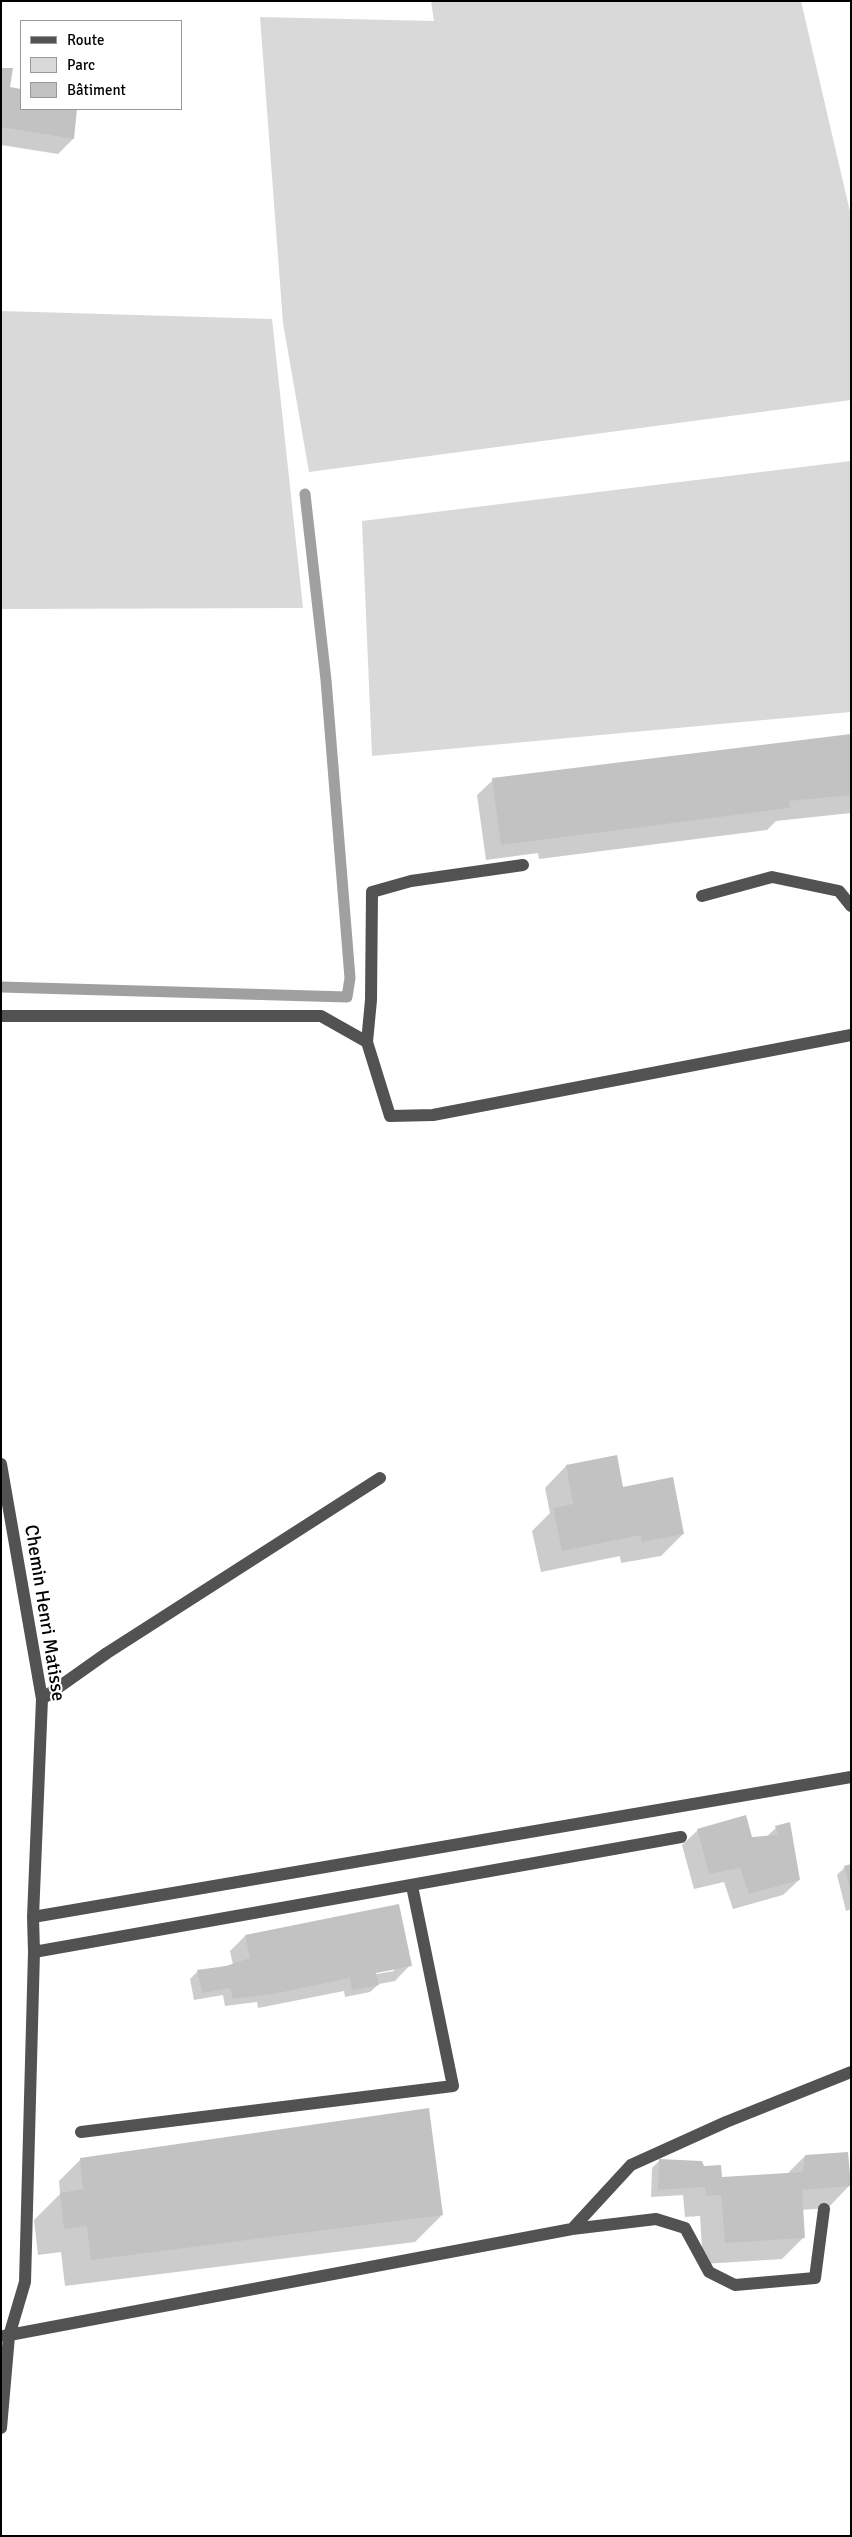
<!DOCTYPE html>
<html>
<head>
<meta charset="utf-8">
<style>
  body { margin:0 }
  #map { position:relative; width:852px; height:2537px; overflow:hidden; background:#fff; font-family:Signika,sans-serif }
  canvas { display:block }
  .frame { position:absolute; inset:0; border:2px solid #000; pointer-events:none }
  .legend { position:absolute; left:20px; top:20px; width:162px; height:90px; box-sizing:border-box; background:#fff; border:1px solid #999; margin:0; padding:6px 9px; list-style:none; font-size:15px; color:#000 }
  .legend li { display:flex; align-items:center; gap:10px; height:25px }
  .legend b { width:25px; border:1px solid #999 }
</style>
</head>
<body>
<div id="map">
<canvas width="852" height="2537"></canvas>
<div class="frame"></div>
<ul class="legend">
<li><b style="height:6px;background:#525252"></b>Route</li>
<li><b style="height:14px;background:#d9d9d9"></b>Parc</li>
<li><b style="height:14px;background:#c2c2c2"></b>Bâtiment</li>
</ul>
</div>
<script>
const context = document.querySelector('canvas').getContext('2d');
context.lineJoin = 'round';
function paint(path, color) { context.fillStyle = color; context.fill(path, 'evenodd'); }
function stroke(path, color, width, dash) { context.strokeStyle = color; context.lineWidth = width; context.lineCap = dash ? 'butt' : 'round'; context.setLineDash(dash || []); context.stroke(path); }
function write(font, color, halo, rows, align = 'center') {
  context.font = font + ' Signika,sans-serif'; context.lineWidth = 4; context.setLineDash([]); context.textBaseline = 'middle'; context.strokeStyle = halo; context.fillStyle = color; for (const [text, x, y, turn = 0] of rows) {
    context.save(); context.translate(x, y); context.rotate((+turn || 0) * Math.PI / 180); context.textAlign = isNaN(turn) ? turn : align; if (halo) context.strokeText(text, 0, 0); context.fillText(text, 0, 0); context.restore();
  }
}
paint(new Path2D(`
  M431 1H801L851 216V400L309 472 283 323 260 17 434 21Z
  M1 311 272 319 303 608 1 609Z
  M851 461V712L372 756 362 521Z`), '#d9d9d9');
paint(new Path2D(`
  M1 69 8 88 21 90V109H76L73 139 58 154 1 145Z
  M851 735V813L776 821 767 830 539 859 538 853 486 860 477 795 493 780Z
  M566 1466 622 1488 683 1534 661 1556 621 1563 620 1556 541 1572 532 1531 550 1513 545 1488Z
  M776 1828 799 1880 783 1895 733 1909 724 1882 694 1889 682 1845 698 1830 751 1839 766 1837Z
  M851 1866V1909L846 1911 837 1875 845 1867Z
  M245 1936 410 1965 395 1981 379 1984 370 1992 345 1997 344 1991 258 2008 257 2002 225 2006 223 1995 194 2000 190 1979 198 1971 233 1965 230 1951ZM394 1968V1971L371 1975 370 1973Z
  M805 2156 849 2186 828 2208 802 2210 804 2237 782 2259 703 2264 700 2216 685 2217 683 2195 651 2197 652 2168 660 2160 702 2170 720 2178 787 2174Z
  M81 2159 442 2215 415 2242 65 2286 61 2252 38 2255 34 2220 60 2194 59 2181Z`), '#0003');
stroke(new Path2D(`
  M1 987 347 997 350 978 326 680 305 494`), '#a0a0a0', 11);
paint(new Path2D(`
  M1 68H13L10 87 21 89V109H77L74 139 1 127Z
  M851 734V795L789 801 790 808 501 845 492 778Z
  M617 1455 623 1487 673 1477 684 1534 642 1542 641 1535 562 1551 553 1508 573 1504 566 1465Z
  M746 1815 752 1837 778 1835 775 1826 790 1822 800 1880 749 1894 740 1868 709 1874 697 1829Z
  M851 1864V1889H850L844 1866Z
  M399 1904 412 1966 376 1973 379 1985 352 1990 350 1978 273 1994 233 1999 230 1988 202 1993 197 1970 226 1966 250 1958 245 1935Z
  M429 2108 443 2215 91 2260 87 2226 64 2229 60 2193 83 2189 80 2158Z
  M848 2152 851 2186 802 2190 805 2238 725 2243 721 2195 706 2196 705 2187 658 2190 659 2159 702 2161 704 2166 721 2165 722 2177 803 2172 805 2155Z`), '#c2c2c2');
stroke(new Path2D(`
  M702 896 772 877 839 891 851 906
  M1 1016H321L367 1042 390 1116 433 1115 851 1035
  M367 1042 371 1000 372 892 411 881 523 865
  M1 1464 42 1699 33 1917 34 1952 25 2282 9 2336 1 2428
  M42 1699 107 1653 380 1478
  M33 1917 851 1777
  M34 1952 681 1837
  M81 2132 453 2086 412 1886
  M572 2229 656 2219 685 2228 709 2272 735 2285 815 2278 824 2209
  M4 2336 572 2229 631 2165 726 2122 851 2072`), '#525252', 12);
write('19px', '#000', '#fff', [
  ["Chemin Henri Matisse",44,1613,81]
]);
</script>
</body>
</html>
